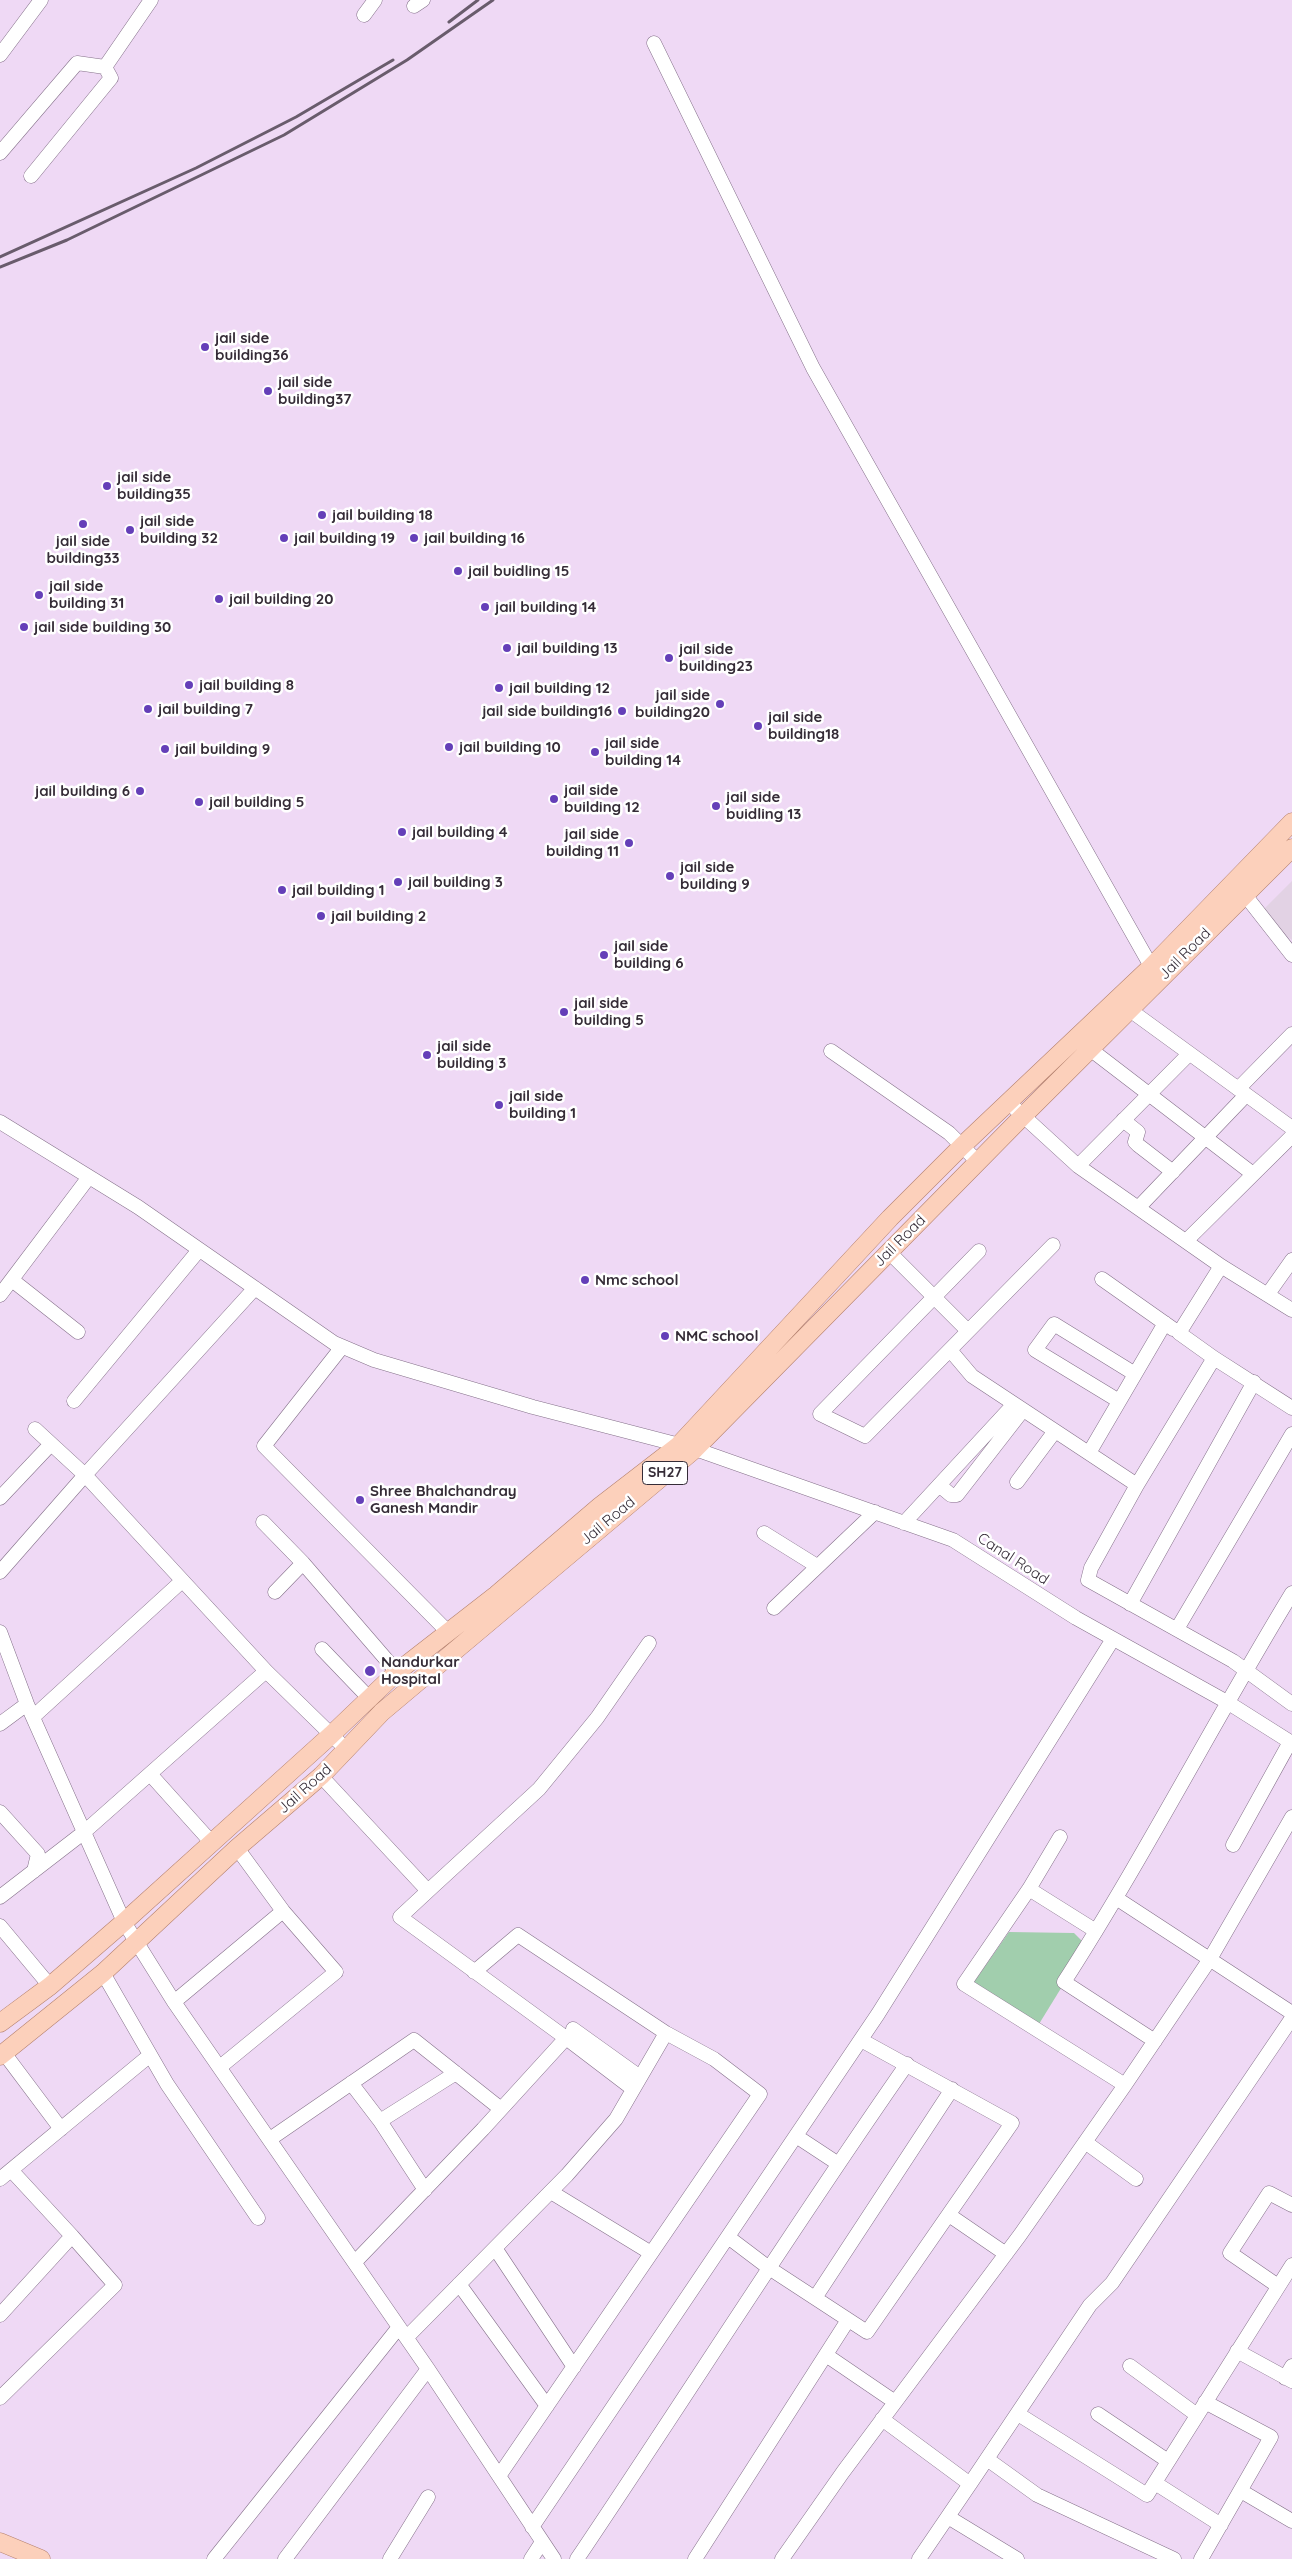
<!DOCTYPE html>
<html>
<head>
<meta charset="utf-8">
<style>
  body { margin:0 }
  canvas { display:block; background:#efd9f5 }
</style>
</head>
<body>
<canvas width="1292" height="2559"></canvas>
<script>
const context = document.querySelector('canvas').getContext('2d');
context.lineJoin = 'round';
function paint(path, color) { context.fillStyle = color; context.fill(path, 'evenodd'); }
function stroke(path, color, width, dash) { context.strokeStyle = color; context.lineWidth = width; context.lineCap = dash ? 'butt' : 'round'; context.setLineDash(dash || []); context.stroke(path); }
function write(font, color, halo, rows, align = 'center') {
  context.font = font + ' Quicksand,sans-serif'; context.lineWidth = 5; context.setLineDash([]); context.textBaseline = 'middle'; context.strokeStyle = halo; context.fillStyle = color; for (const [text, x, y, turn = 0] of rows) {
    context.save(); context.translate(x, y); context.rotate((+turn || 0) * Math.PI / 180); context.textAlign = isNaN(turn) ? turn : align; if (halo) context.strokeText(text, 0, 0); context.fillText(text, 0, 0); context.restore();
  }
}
paint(new Path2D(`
  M1292 881V940L1258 915Z`), '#e2d2e4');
paint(new Path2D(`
  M1009 1932 1074 1933 1087 1946 1039 2024 974 1982Z`), '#a1cead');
const minor = new Path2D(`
  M414 6 423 0
  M364 15 375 0
  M654 43 813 368 1156 975
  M0 55 41 0
  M0 153 77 63 105 67
  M31 176 111 78 105 67 151 0
  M1245 895 1292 955
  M1123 1005 1292 1128
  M1090 1049 1253 1174
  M831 1051 949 1133 978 1162
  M1238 1089 1292 1034
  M1008 1102 1078 1166 1221 1266 1179 1333 1214 1358 1137 1485 1091 1568 1088 1580 1233 1661 1292 1704
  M1123 1120 1138 1132 1135 1142 1138 1145 1173 1172
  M0 1122 138 1207 334 1343 374 1360 533 1407 695 1449 953 1540 1076 1618 1227 1702 1292 1743
  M1078 1166 1189 1054
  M1138 1208 1246 1095
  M1186 1241 1292 1136
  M979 1251 820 1414 865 1436 1053 1245
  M889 1252 968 1331
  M1221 1266 1292 1310
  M1102 1279 1173 1329
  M12 1280 78 1332
  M1268 1294 1292 1260
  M0 1295 89 1177
  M342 1347 264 1446 447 1631
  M950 1350 972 1376 1137 1485
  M1214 1358 1292 1408
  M74 1401 199 1250
  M1119 1401 1035 1350 1054 1324 1135 1374
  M35 1429 85 1475 255 1288
  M1089 1453 1165 1323
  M1017 1482 1055 1431
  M939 1485 951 1495H957L1023 1410
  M0 1498 51 1444
  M263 1522 303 1563 397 1672
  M904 1523 1014 1404
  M764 1533 817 1566
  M0 1572 85 1475 266 1671 347 1750
  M275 1592 303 1563
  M1130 1604 1254 1382
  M774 1608 875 1512
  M1177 1629 1292 1434
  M0 1632 27 1704 124 1922 174 2002 428 2369 554 2559
  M322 1649 369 1698
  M33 1717 182 1581
  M0 1724 27 1704
  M150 1774 212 1843
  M321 1776 428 1891 400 1917 566 2038 483 2129 355 2262
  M0 1812 38 1854 34 1871
  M1060 1837 1029 1889 964 1984 1125 2085
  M1233 1845 1290 1742
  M1029 1889 1096 1931
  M428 1891 539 1789 597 1718 649 1643
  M0 1897 83 1833 266 1671
  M1116 1898 1292 2013
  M0 1926 50 1986
  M474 1972 518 1935 666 2033 714 2059 760 2094 499 2476
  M103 1973 167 2084 258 2218
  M174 2002 283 1911
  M573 2029 640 2077
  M566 2038 633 2089
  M1155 2041 1064 1982C1145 1856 1214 1721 1292 1593
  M4 2053 61 2129
  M220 2067 336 1972 283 1911 237 1848
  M351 2083 380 2121
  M796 2136 837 2163
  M270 2139 414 2040 501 2109
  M1085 2142 1136 2179
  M0 2179 149 2056
  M425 2190 380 2121 456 2073
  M551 2192 651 2253
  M949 2215 1006 2254
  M728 2237 769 2268 867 2332 1012 2123 861 2040
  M495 2248 574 2367
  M459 2284 547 2406
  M1278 2286 1230 2253 1269 2193 1292 2205
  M815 2298 952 2089
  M0 2315 72 2236 11 2170
  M407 2337 567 2175 616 2119 666 2033
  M1237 2351 1292 2381
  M826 2355 895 2402
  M1130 2366 1197 2415
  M1285 2378 1292 2366
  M0 2398 115 2285 72 2236
  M1018 2414 1147 2495 1292 2265
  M1098 2414 1168 2461
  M882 2419 970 2484 1090 2305 1112 2283 1292 2018
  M987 2459 1037 2495 1174 2559
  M1155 2483 1221 2525
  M1241 2491 1292 2521
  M948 2517 1017 2559
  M532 2527 878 2014 1113 1639
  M214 2559 399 2327
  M285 2559 428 2369
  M390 2559 428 2497
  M531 2559 542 2542
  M577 2559C688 2394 793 2227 907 2064
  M695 2559 848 2320
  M782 2559 843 2472 1020 2235 1125 2085 1210 1959 1292 1817
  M919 2559 970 2484
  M1201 2559 1271 2437 1205 2402`);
const major = new Path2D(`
  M0 2023 50 1986 124 1922 331 1735 397 1672 496 1595 600 1506 679 1445 890 1218 962 1146 1151 967 1292 822
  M0 2056 103 1973 237 1848 321 1776 382 1712 695 1449 1023 1116 1292 848
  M0 2542 41 2559`);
stroke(minor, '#85718a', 15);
stroke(major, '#b5826f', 19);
stroke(minor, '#fff', 14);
stroke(major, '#fcd0bb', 18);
stroke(new Path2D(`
  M449 22 478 0
  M0 257 196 168 296 117 393 60
  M0 267 67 240 284 135 407 60 493 0`), '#695c6c', 3);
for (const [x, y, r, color] of [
  [205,347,5,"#643fb8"],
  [268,391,5,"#643fb8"],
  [107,486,5,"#643fb8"],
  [322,515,5,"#643fb8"],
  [83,524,5,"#643fb8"],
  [130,530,5,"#643fb8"],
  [284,538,5,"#643fb8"],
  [414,538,5,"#643fb8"],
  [458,571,5,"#643fb8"],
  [39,595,5,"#643fb8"],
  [219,599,5,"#643fb8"],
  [485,607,5,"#643fb8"],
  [24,627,5,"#643fb8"],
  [507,648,5,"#643fb8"],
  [669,658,5,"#643fb8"],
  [189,685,5,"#643fb8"],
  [499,688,5,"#643fb8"],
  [720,704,5,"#643fb8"],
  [148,709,5,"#643fb8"],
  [622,711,5,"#643fb8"],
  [758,726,5,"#643fb8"],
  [449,747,5,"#643fb8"],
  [165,749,5,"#643fb8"],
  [595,752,5,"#643fb8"],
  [140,791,5,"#643fb8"],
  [554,799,5,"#643fb8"],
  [199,802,5,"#643fb8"],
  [716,806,5,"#643fb8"],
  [402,832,5,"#643fb8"],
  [629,843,5,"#643fb8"],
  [670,876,5,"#643fb8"],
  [398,882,5,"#643fb8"],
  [282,890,5,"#643fb8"],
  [321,916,5,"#643fb8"],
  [604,955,5,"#643fb8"],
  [564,1012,5,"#643fb8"],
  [427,1055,5,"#643fb8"],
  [499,1105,5,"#643fb8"],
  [585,1280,5,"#643fb8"],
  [665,1336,5,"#643fb8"],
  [360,1500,5,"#643fb8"],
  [370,1671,6,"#643fb8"]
]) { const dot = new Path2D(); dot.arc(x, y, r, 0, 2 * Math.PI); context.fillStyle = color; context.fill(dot); stroke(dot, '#fff', 2); }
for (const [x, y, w] of [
  [665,1473,45]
]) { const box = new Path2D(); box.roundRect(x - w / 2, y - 11.5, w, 23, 4); context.fillStyle = '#fff'; context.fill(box); stroke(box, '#352c37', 1); }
write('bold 14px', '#352c37', null, [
  ["SH27",665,1473]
]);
write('bold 15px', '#352c37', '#fff', [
  ["jail side",215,338],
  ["building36",215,355],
  ["jail side",278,382],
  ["building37",278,399],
  ["jail side",117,477],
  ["building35",117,494],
  ["jail building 18",332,515],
  ["jail side",140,521],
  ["building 32",140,538],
  ["jail building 19",294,538],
  ["jail building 16",424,538],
  ["jail side",83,541,"center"],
  ["building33",83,558,"center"],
  ["jail buidling 15",468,571],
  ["jail side",49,586],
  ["building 31",49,603],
  ["jail building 20",229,599],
  ["jail building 14",495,607],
  ["jail side building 30",34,627],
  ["jail building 13",517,648],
  ["jail side",679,649],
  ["building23",679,666],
  ["jail building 8",199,685],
  ["jail building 12",509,688],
  ["jail side",710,695,"right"],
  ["building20",710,712,"right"],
  ["jail building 7",158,709],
  ["jail side building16",612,711,"right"],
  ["jail side",768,717],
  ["building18",768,734],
  ["jail side",605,743],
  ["building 14",605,760],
  ["jail building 10",459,747],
  ["jail building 9",175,749],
  ["jail side",564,790],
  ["building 12",564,807],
  ["jail building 6",130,791,"right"],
  ["jail side",726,797],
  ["buidling 13",726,814],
  ["jail building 5",209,802],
  ["jail building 4",412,832],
  ["jail side",619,834,"right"],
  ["building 11",619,851,"right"],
  ["jail side",680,867],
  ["building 9",680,884],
  ["jail building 3",408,882],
  ["jail building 1",292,890],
  ["jail building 2",331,916],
  ["jail side",614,946],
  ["building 6",614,963],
  ["jail side",574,1003],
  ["building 5",574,1020],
  ["jail side",437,1046],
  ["building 3",437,1063],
  ["jail side",509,1096],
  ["building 1",509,1113],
  ["Nmc school",595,1280],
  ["NMC school",675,1336],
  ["Shree Bhalchandray",370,1491],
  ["Ganesh Mandir",370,1508],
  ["Nandurkar",381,1662],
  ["Hospital",381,1679]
], 'left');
write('15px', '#352c37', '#fff', [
  ["Jail Road",1185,954,-45],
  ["Jail Road",900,1241,-45],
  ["Jail Road",608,1521,-40],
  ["Canal Road",1013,1559,33],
  ["Jail Road",305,1789,-42]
]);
</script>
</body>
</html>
